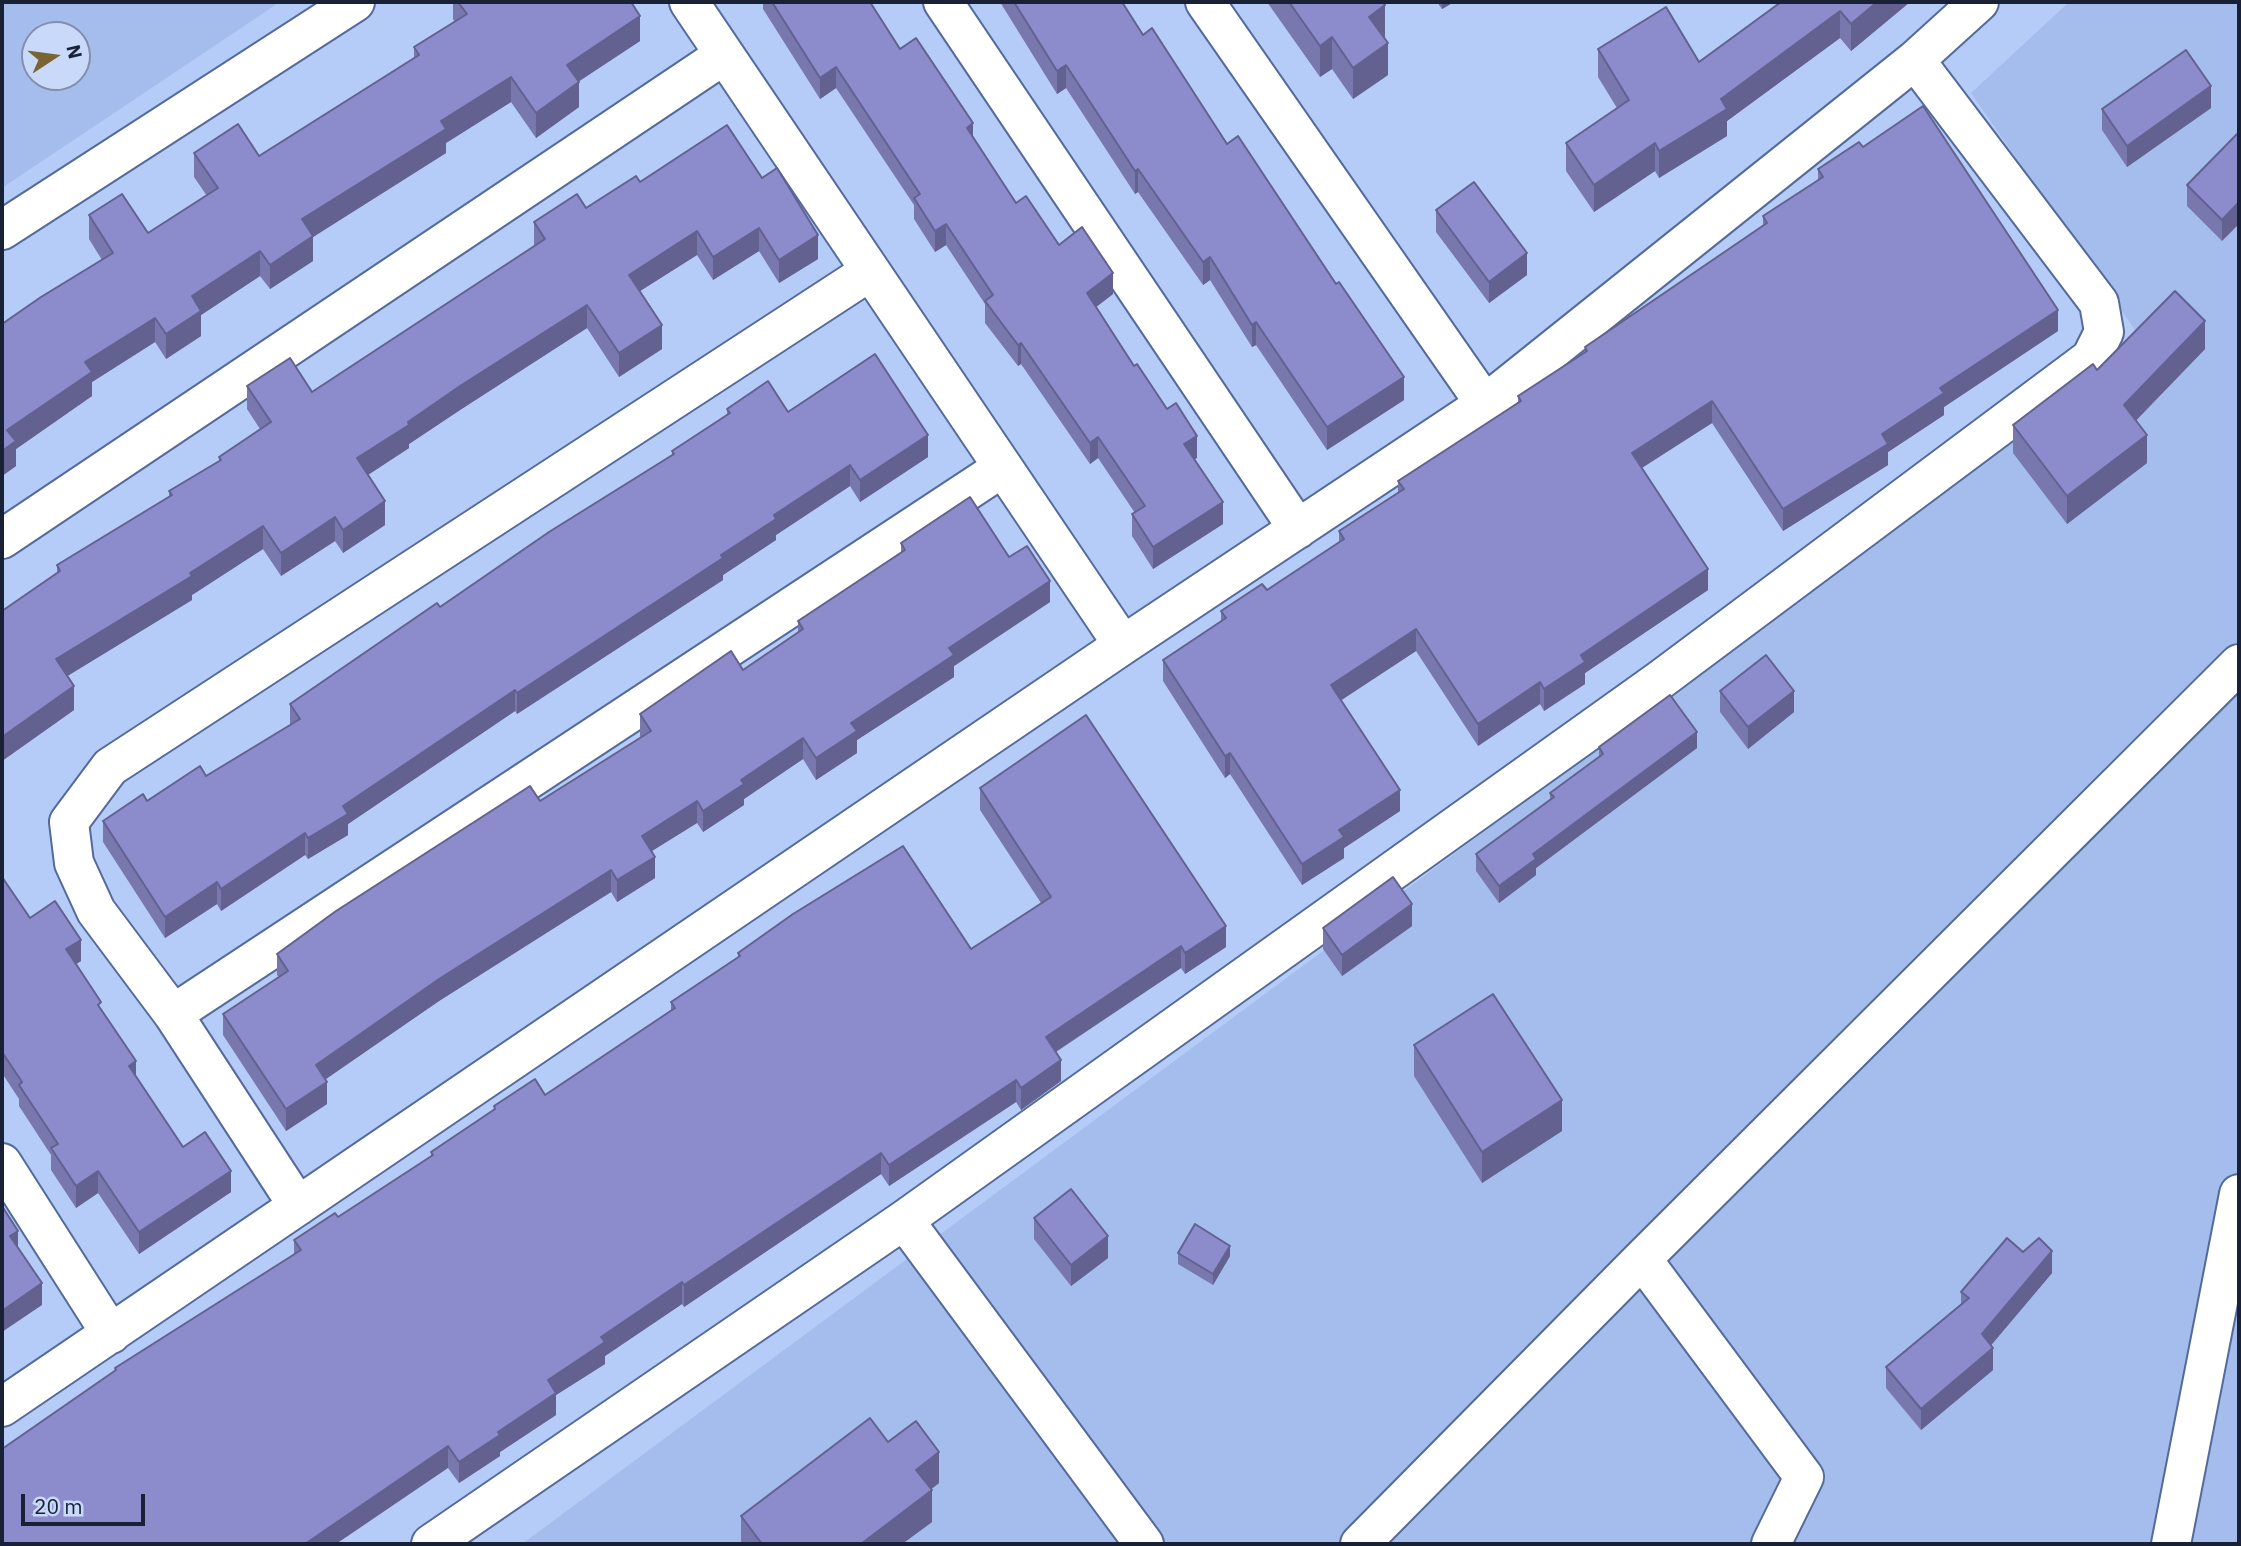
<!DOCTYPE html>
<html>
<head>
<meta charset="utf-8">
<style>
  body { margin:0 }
  #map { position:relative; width:2241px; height:1546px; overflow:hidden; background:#b6ccf8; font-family:"IBM Plex Sans",sans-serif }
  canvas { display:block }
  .frame { position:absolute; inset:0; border:4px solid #182136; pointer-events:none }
  .north { position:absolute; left:21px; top:21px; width:70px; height:70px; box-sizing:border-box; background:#c9d9fa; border:2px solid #828fac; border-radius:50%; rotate:77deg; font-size:19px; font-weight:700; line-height:28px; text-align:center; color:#182136 }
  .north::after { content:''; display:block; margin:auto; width:24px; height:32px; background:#7a6433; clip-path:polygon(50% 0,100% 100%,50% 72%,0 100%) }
  .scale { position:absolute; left:21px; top:1494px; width:124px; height:32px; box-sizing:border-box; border:4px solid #182136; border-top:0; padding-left:9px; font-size:21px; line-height:24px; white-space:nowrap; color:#182136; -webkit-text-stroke:5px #c9d9fa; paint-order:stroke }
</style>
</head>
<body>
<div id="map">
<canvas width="2241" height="1546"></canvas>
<div class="frame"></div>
<div class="north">N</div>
<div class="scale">20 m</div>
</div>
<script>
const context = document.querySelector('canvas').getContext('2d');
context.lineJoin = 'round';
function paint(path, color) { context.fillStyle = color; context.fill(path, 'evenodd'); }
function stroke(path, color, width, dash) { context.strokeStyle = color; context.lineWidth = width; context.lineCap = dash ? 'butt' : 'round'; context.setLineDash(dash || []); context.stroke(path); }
paint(new Path2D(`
  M2 2H280L2 188ZM35 35H77V77H35Z
  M2069 2H2239V1544H522L2144 343 1971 93Z`), '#a5bdec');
const minor = new Path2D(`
  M689 2 1123 645
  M943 2 1298 529
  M1205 2 1485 404
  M2 230 355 2
  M2 539 724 55
  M173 1014 1002 468
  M2 1163 111 1334
  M298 1206 173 1014 96 911 74 863 69 822 110 767 869 272
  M904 1220 1144 1544
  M1642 1259 1804 1477 1771 1544
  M2 1407 1123 645 1485 404 1915 60 1979 2
  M431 1544 904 1220 1660 680 2091 358 2104 332 2099 303 1915 60
  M1360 1544 1642 1259 2239 664
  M2171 1544 2239 1194`);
stroke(minor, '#536a9b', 42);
stroke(minor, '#fff', 38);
paint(new Path2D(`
  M453 2H631L640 41 578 82 579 107 536 138 511 102 446 143V153L313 237V261L270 289 260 276 201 315V336L166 359 155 342 92 382V396L16 449V466L2 476 102 260 89 239V215L148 233 207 196 194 177V153L259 156 414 58V47L455 22 453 19Z
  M763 2H870L900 49 973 138 1016 203 1059 245 1113 294 1096 307 1134 366 1197 458 1194 459 1223 524 1153 569 1132 536V514L1135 513 1098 458 1090 464 1021 364 1018 366 985 323V304L946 245 935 252 914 219V205L836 88 820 99 763 9Z
  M1000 2H1122L1143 35 1227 144 1404 400 1327 450 1256 345 1252 347 1210 280 1203 285 1138 192 1135 194 1066 88 1057 94Z
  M1267 2H1383L1385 37 1384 38 1388 75 1353 99 1332 69 1320 77Z
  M1437 2H1454L1442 9Z
  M1781 2H1910L1851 51 1840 38 1727 121V136L1659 178 1655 171 1594 212 1566 171V143L1617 108 1598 77V49L1699 62Z
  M2211 108 2127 167 2102 130V109Z
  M2239 132 2222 241 2187 206V185Z
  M1863 147 2058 331 1944 407V415L1888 452V465L1783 531 1712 423 1642 468 1708 590 1585 673V684L1544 711 1540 704 1478 746 1416 651 1341 700 1400 811 1344 848V858L1302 885 1230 774 1225 778 1163 681V660L1221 621V611L1267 590 1339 543V531L1398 493V481L1518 403V396L1585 352V347L1763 225V216L1818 180V169Z
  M762 178 818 259 779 283 759 251 713 280 697 255 640 291 662 349 619 377 587 328 460 410 409 444V448L368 475 385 525 343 553 335 541 281 576 263 549 192 595V600L67 676 74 710 2 761 57 573V565L169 497V491L219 461V457L260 429 247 409V386L312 392 534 246V222L586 208 640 182Z
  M1436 210 1527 275 1489 303 1436 232Z
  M2205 349 2136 420 2147 463 2067 524 2013 453V425L2097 370Z
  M727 409 788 412 928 457 860 502 850 486 776 535V540L723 575V580L517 714 515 711 348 824V835L308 859 305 855 221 911 217 904 165 938 103 842V821L206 776 290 725V704L672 455V451L727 415Z
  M901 543 1009 557 1050 602 954 666V677L857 740V753L816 780 803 759 744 799V805L703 832 697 823 652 851 655 878 617 902 611 892 439 1001 325 1079 327 1104 286 1131 223 1035V1014L279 977 277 975V954L540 801 641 738 640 736V714L743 670 798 632V621L901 553Z
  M1720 691 1794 712 1748 749 1720 712Z
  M1599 747 1697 748 1536 868V875L1499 903 1476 871V854L1550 800V793L1599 757Z
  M980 788 1226 947 1185 974 1181 968 1056 1052 1061 1081 1021 1110 1016 1102 889 1186 881 1174 684 1307 682 1304 605 1356V1364L556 1395V1415L500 1452V1456L459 1483 448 1468 115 1372V1368L294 1255V1240L338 1217 431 1156V1152L494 1110V1106L545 1095 671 1010V1002L738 958V953L971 949 1041 903 980 810Z
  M2 877 30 918 81 961 76 964 136 1077 183 1147 231 1192 139 1254 98 1193 76 1208 51 1170V1155L19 1106V1099L2 1073Z
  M1412 926 1342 976 1323 949V928Z
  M1414 1045 1562 1131 1482 1183 1414 1076Z
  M1034 1218 1108 1258 1071 1286 1034 1239Z
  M2023 1252 2052 1273 1991 1345 1993 1370 1921 1430 1886 1388V1367L1961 1304V1292Z
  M1178 1253 1230 1256 1213 1285 1178 1264Z
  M888 1442 939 1483 931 1489 932 1522 902 1544H741V1516Z`), '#7878af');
paint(new Path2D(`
  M1442 2H1454L1442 9Z
  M1877 2H1910L1851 51V24Z
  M1385 5V37L1369 48V17Z
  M1840 11V38L1727 121V136L1659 178V151L1721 99Z
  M640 16V41L567 89V65Z
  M1332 37V69L1320 77V46Z
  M1388 43V75L1353 99V68Z
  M1066 65V88L1057 94V71Z
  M836 67V88L820 99V78Z
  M511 77V102L446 143V153L313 237V261L270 289V265L302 219 441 121Z
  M579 82V107L536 138V113Z
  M2211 86V108L2127 167V146Z
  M973 123V145L967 128Z
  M1655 143V171L1594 212V185Z
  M1138 169V192L1135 194V171Z
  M2239 202V224L2222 241V220Z
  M946 224V245L935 252V231Z
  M759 228V251L713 280V257Z
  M697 231V255L629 298V275Z
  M818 235V259L779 283V260Z
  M260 251V276L201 315V336L166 359V334L192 296Z
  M1527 253V275L1489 303V282Z
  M1210 257V280L1203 285V262Z
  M1113 273V294L1087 314V293Z
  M587 305V328L460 410 409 444V448L357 482V458L460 386Z
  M2058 310V331L1944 407V415L1888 452V465L1783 531V509L1882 434 1940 388Z
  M155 318V342L92 382V396L16 449V466L2 476V451L7 430 85 362Z
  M2205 321V349L2124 433V405Z
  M1256 322V345L1252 347V325Z
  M662 325V349L619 377V353Z
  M1021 343V364L1018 366V345Z
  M1404 377V400L1327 450V427Z
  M1712 401V423L1632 474V453Z
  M928 435V457L860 502V480Z
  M2147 435V463L2067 524V496Z
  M1197 436V458L1184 466V444Z
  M1098 437V458L1090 464V443Z
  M850 465V486L776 535V540L723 575V580L517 714V693L721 555 774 515Z
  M385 501V525L343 553V530Z
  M1223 502V524L1153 569V547Z
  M335 517V541L281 576V553Z
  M263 526V549L192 595V600L56 683V659Z
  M1708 569V590L1585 673V684L1544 711V689L1581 655Z
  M1050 581V602L954 666V677L857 740V753L816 780V758L851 723 949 648Z
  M1416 629V651L1331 707V685Z
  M1540 682V704L1478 746V724Z
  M74 686V710L2 761V737Z
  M515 690V711L348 824V835L308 859V838L343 806Z
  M1794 691V712L1748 749V727Z
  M1697 732V748L1536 868V875L1499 903V886L1533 854Z
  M803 738V759L744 799V805L703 832V811L741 780Z
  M1230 753V774L1225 778V756Z
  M1400 790V811L1344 848V858L1302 885V864L1339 830Z
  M697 801V823L642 857V836Z
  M305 833V855L221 911V889Z
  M655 857V878L617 902V880Z
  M611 870V892L439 1001 316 1086V1065L439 979Z
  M217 882V904L165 938V917Z
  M1412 904V926L1342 976V955Z
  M1226 926V947L1185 974V953Z
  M81 940V961L66 970V949Z
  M1181 946V968L1046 1058V1037Z
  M1061 1060V1081L1021 1110V1088Z
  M136 1061V1082L129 1066Z
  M1016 1080V1102L889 1186V1165Z
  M327 1082V1104L286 1131V1109Z
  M1562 1100V1131L1482 1183V1152Z
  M881 1153V1174L684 1307V1285Z
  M98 1171V1193L76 1208V1186Z
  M231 1171V1192L139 1254V1232Z
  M18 1231V1252L10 1236Z
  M1108 1236V1258L1071 1286V1265Z
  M1230 1246V1256L1213 1285V1274Z
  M2052 1251V1273L1982 1356V1334Z
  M682 1282V1304L605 1356V1364L556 1395V1415L500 1452V1456L459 1483V1462L498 1432 548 1380 601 1337Z
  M42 1283V1305L2 1332V1311Z
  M1993 1348V1370L1921 1430V1409Z
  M448 1446V1468L336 1544H305Z
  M939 1452V1483L916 1501V1470Z
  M932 1490V1522L902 1544H861Z`), '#62618f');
const building = new Path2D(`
  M458 2H631L640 16 567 65 579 82 536 113 511 77 441 121 446 129 302 219 313 236 270 265 260 251 192 296 201 311 166 334 155 318 85 362 92 372 7 430 16 441 2 451V324L41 297 113 253 89 215 122 194 148 233 218 188 194 153 238 124 259 156 419 55 414 47 467 14Z
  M772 2H870L900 49 916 38 973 123 967 128 1016 203 1026 196 1059 245 1082 227 1113 273 1087 293 1134 366 1137 364 1167 409 1176 403 1197 436 1184 444 1223 502 1153 547 1132 514 1145 506 1098 437 1090 443 1021 343 1018 345 985 301 993 295 946 224 935 231 914 198 920 194 836 67 820 78Z
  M1014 2H1122L1143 35 1152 28 1227 144 1238 136 1336 284 1339 282 1404 377 1327 427 1256 322 1252 325 1210 257 1203 262 1138 169 1135 171 1066 65 1057 71Z
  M1289 2H1383L1385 5 1369 17 1388 43 1353 68 1332 37 1320 46Z
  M1781 2H1877L1851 24 1840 11 1721 99 1727 109 1659 151 1655 143 1594 185 1566 143 1629 100 1598 49 1666 7 1699 62Z
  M2186 50 2211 86 2127 146 2102 109Z
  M1923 106 2058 310 1940 388 1944 393 1882 434 1888 444 1783 509 1712 401 1632 453 1708 569 1581 655 1585 662 1544 689 1540 682 1478 724 1416 629 1331 685 1400 790 1339 830 1344 837 1302 864 1230 753 1225 756 1163 660 1226 618 1221 611 1262 584 1267 590 1344 539 1339 531 1404 489 1398 481 1521 401 1518 396 1587 351 1585 347 1767 223 1763 216 1823 177 1818 169 1859 142 1863 147Z
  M727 125 762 178 777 168 818 235 779 260 759 228 713 257 697 231 629 275 662 325 619 353 587 305 460 386 408 422 409 425 357 458 385 501 343 530 335 517 281 553 263 526 190 573 192 576 56 659 74 686 2 737V611L60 571 57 565 172 495 169 491 221 460 219 457 271 422 247 386 290 358 312 392 545 239 534 222 577 194 586 208 636 176 640 182Z
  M2239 132V202L2222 220 2187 185Z
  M1474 182 1527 253 1489 282 1436 210Z
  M2175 291 2205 321 2124 405 2147 435 2067 496 2013 425 2093 364 2097 370Z
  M875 354 928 435 860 480 850 465 774 515 776 519 721 555 723 558 517 693 515 690 343 806 348 814 308 838 305 833 221 889 217 882 165 917 103 821 143 794 147 801 200 766 206 776 300 719 290 704 437 603 440 607 549 532 674 454 672 451 730 413 727 409 768 381 788 412Z
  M970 497 1009 557 1027 546 1050 581 949 648 954 655 851 723 857 731 816 758 803 738 741 780 744 784 703 811 697 801 642 836 655 857 617 880 611 870 439 979 316 1065 327 1082 286 1109 223 1014 288 971 277 954 336 911 530 786 540 801 651 731 640 714 731 651 743 670 803 629 798 621 905 550 901 543Z
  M1766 655 1794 691 1748 727 1720 691Z
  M1670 695 1697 732 1533 854 1536 859 1499 886 1476 854 1554 797 1550 793 1603 754 1599 747Z
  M1086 715 1226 926 1185 953 1181 946 1046 1037 1061 1060 1021 1088 1016 1080 889 1165 881 1153 684 1285 682 1282 601 1337 605 1342 548 1380 556 1393 498 1432 500 1435 459 1462 448 1446 305 1544H2V1449L116 1370 115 1368 301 1250 294 1240 335 1213 338 1217 433 1155 431 1152 495 1109 494 1106 535 1079 545 1095 675 1008 671 1002 740 956 738 953 793 914 903 846 971 949 1051 897 980 788Z
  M2 877 30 918 55 901 81 940 66 949 101 1002 98 1005 136 1061 129 1066 183 1147 205 1132 231 1171 139 1232 98 1171 76 1186 51 1148 58 1144 19 1085 22 1082 2 1052Z
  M1393 877 1412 904 1342 955 1323 928Z
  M1493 994 1562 1100 1482 1152 1414 1045Z
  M1071 1189 1108 1236 1071 1265 1034 1218Z
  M2 1206 18 1231 10 1236 42 1283 2 1311Z
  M1195 1224 1230 1246 1213 1274 1178 1253Z
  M2007 1238 2023 1252 2039 1238 2052 1251 1982 1334 1993 1348 1921 1409 1886 1367 1969 1298 1961 1292Z
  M870 1418 888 1442 916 1421 939 1452 916 1470 932 1490 861 1544H762L741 1516Z`);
paint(building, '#8c8bcc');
stroke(building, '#62618f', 2);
</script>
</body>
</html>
